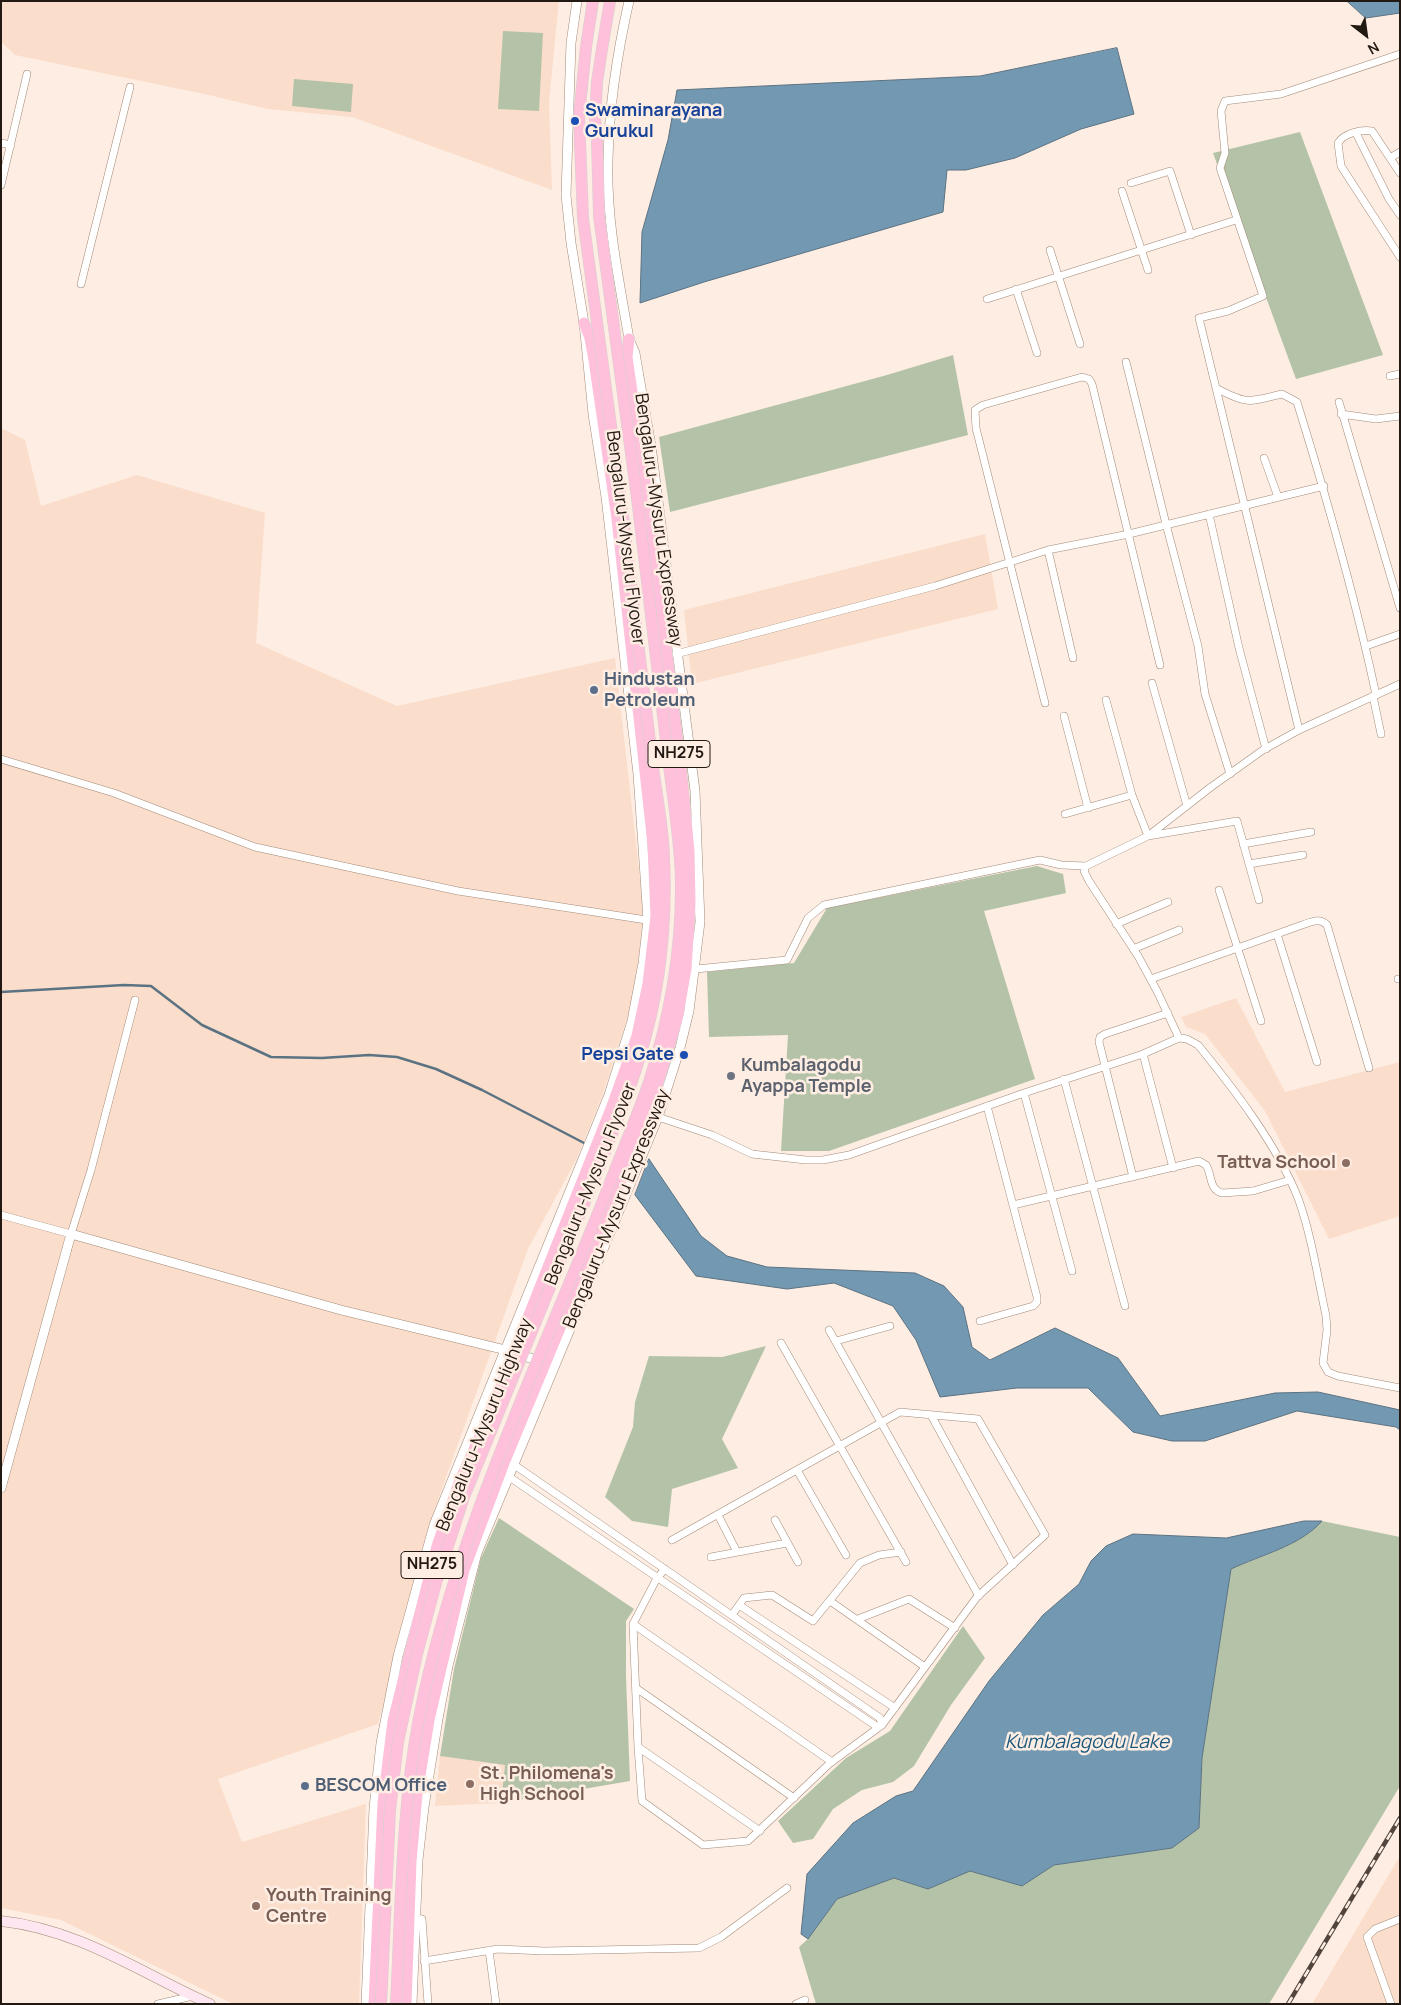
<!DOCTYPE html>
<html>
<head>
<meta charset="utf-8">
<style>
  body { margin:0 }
  #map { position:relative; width:1401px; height:2005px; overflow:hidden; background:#feede2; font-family:Manrope,sans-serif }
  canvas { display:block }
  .frame { position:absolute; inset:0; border:2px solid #231913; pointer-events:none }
  .north { position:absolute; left:1341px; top:10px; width:50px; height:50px; -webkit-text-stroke:4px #feede2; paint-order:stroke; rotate:150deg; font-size:14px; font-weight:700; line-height:20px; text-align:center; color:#231913 }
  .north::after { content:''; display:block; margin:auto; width:18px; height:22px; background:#231913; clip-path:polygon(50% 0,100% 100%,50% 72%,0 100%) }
</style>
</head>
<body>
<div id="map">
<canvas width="1401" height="2005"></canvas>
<div class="frame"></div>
<div class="north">N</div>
</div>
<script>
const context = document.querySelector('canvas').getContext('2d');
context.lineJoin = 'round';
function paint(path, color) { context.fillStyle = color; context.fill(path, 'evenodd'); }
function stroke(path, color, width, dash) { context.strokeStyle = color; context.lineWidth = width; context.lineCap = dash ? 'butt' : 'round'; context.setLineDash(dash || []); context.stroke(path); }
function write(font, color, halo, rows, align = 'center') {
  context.font = font + ' Manrope,sans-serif'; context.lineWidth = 5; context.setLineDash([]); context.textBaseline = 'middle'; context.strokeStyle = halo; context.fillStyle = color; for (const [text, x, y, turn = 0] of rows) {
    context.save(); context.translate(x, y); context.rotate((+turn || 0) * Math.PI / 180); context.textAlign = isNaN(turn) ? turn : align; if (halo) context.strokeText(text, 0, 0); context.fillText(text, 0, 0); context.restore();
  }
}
paint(new Path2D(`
  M1 1H559L549 102 552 190 352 117 267 109 209 95 15 55 1 42Z
  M1 428 25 440 41 506 137 475 265 513 256 643 397 706 615 658 645 923 629 1012 603 1094 576 1160 528 1249 435 1508 378 1724 218 1779 242 1842 366 1804 359 2004H233L61 1920 1 1908Z
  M985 534 998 609 692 684 684 610Z
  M1236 998 1285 1092 1400 1062V1216L1329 1239 1265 1111 1205 1034 1186 1027 1181 1017Z
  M440 1756 505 1765 501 1803 435 1806Z
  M1400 1856V2004H1312Z`), '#fadecb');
paint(new Path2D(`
  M503 31 543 33 539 111 498 109Z
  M294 79 353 84 351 112 292 106Z
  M1300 132 1383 355 1296 379 1213 153Z
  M953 355 968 435 670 512 659 437 887 375Z
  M1037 866 1063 874 1066 893 984 911 1035 1079 829 1151H781L788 1035 709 1037 707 972 794 963 827 908Z
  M766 1346 722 1439 738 1468 672 1489 668 1527 632 1521 605 1497 633 1427 635 1402 649 1356 722 1357Z
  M499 1518 634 1609 626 1621V1677L630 1781 501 1803 505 1765 440 1756 454 1669 481 1558Z
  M1322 1521 1400 1537V1786L1269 2004H816L799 1947 808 1939 837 1899 894 1878 928 1889 970 1871 1022 1886 1054 1865 1172 1848 1199 1828 1202 1758 1231 1569C1261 1556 1300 1546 1322 1521Z
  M963 1626 985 1658 951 1705 914 1766 893 1782 862 1790 833 1809 813 1839 793 1843 778 1821 846 1758 890 1731Z`), '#b4c3a7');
const water = new Path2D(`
  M1347 1H1400V13L1366 18Z
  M1117 48 1134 114 1081 129 1015 158 966 170H947L943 212 704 282 640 303 642 232 668 140 677 90 980 76Z
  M649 1159 701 1236 727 1256 767 1267 915 1273 944 1286 963 1307 972 1347 990 1360 1055 1328 1118 1358 1160 1416 1275 1393 1318 1392 1400 1410V1430L1396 1427 1297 1411 1205 1441H1172L1133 1432 1088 1388H1017L940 1397 916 1340 893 1306 834 1283 787 1289 696 1276 635 1195Z
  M1304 1521H1322C1300 1546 1261 1555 1231 1569L1202 1758 1199 1828 1172 1848 1054 1865 1022 1886 970 1871 928 1889 894 1878 837 1899 808 1939 801 1934 807 1874 853 1823 896 1796 913 1791 989 1681 1043 1615 1079 1584 1091 1561 1106 1546 1133 1534 1226 1538Z`);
paint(water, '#7398b2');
stroke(water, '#5b7282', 1);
stroke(new Path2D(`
  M1 992 124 985 151 986 202 1025 271 1057 322 1058 369 1055 397 1057 436 1069 482 1090 586 1144`), '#5b7282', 2.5);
const minor = new Path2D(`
  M1356 133 1389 199 1400 215
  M1 143 11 145
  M1390 158 1400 152
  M1400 173 1372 131C1362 129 1344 133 1338 143L1341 166 1400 257
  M1131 183 1170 171 1191 235
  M1 185 27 74
  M1122 191 1148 270
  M1050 250 1080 344
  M81 284 130 87
  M1016 289 1037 353
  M987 299 1236 220
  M1126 362 1166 524 1198 646 1205 694 1230 774
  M1390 376 1400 374
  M1216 388C1248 405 1248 402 1282 394L1297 402C1327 499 1355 596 1376 695
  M1339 402 1400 608
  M1341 414 1376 419 1400 416
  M1264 458 1278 497
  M1209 514 1239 648 1266 749
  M1048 550 1073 658
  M1366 646 1400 634
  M676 654 935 586 1048 550 1129 534 1324 486
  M1152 683 1187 806
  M1373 696 1381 734
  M1106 700 1132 795 1148 836 1237 821 1259 900
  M1045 703 976 428 975 410 983 405 1082 377 1089 379 1092 384 1160 665
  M1064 716 1088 808
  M1299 730 1199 318 1228 311 1263 296 1220 168 1225 153 1221 111 1225 101 1281 94 1400 54
  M1 759 114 793 255 847 458 891 653 921
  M1065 814 1132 795
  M1243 844 1311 832
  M1249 864 1303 855
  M1219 890 1261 1021
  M1116 924 1168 902
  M1277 934 1317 1062
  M1133 949 1179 930
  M696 969 787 960 808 918 824 905 1040 860 1061 865 1086 866
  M1151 979 1302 925C1311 922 1320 917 1327 925L1369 1068
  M1398 979H1400
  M1179 1038 1157 991 1138 956 1089 881 1084 871 1086 866 1148 836 1211 787 1263 750 1299 730 1400 684
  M1143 1054 1173 1168
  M1064 1079 1125 1306
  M1024 1093 1072 1271
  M658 1117 712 1135 752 1154 806 1160H823L849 1155 1024 1093 1143 1054 1179 1038 1187 1039 1198 1045C1234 1089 1277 1145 1298 1198 1311 1233 1318 1279 1326 1316L1327 1330 1323 1363 1328 1372 1338 1376 1400 1388
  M1133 1177 1099 1042 1100 1037 1105 1034 1168 1013
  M1013 1205 1199 1161 1206 1165C1212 1174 1209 1190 1222 1193L1253 1191 1290 1180
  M1 1215 71 1234 91 1170 135 1000
  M980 1321 1033 1306 1037 1302V1297L987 1106
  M829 1330 979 1596
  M836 1341 890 1326
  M781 1343 906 1562
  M931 1415 1013 1565
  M513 1464 880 1718 882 1725
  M797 1470 846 1555
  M508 1476 876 1726 882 1725
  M718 1515 737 1552
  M775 1520 798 1562
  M711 1557 787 1543
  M665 1569 657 1578 633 1624 638 1747 642 1801 703 1845 748 1841 829 1764 882 1725 977 1597 1045 1535 978 1419 900 1412 672 1540
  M830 1601 925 1667
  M739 1605 895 1708
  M732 1615 744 1598 772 1595 813 1621 860 1563 879 1555 901 1552
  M858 1619 909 1599 955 1628
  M633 1624 832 1762
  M636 1688 794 1798
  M638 1747 760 1831
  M416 1918 422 1919 428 2004
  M489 1950 496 2004
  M424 1961 498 1949 544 1951 699 1948 721 1937 787 1888
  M158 2004 193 1996
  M796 2004 805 2000
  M1391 2004 1367 1937 1375 1929 1400 1919`);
const tertiary = new Path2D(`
  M1 1488 71 1234 341 1310 514 1352 543 1363
  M366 2004 374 1808 381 1743 398 1656 434 1525 609 1095 632 1021 643 963 648 920 638 774 606 497 593 414 584 323 571 243 566 195 571 43 577 1
  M412 2004 418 1860 424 1807 438 1719 448 1666 477 1553 658 1117 680 1048 689 1011 700 922 695 791 651 446 635 353 629 339C619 280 606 220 608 160 609 106 617 54 629 1`);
const secondary = new Path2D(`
  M1 1921C78 1929 141 1973 210 2004`);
const trunk = new Path2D(`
  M586 47 593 1
  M602 49 610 1
  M598 1170C612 1132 629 1095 640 1056 660 992 667 924 664 857 663 827 657 797 653 767
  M613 1175C625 1144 638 1114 649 1082 670 1017 682 949 681 880 680 841 674 804 669 766
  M374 2004 383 1803 393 1721 437 1546 460 1480 486 1423 612 1106 637 1036 648 984 656 916 653 844 617 519 594 360 590 338 584 323
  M406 2004 411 1861 417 1794 429 1720 464 1570 504 1463 648 1116 677 1019 686 969 690 903 689 851 681 771 649 510 627 357 629 339`);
stroke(minor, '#a38a78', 8);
stroke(tertiary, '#a38a78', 10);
stroke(secondary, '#a38a78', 11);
stroke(trunk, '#d3d1d0', 12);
stroke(minor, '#fff', 7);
stroke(tertiary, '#fff', 9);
stroke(secondary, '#ffe7f1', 10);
stroke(trunk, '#fec0da', 11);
const rail = new Path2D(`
  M1288 2004 1400 1818`);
stroke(rail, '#51453e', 4.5);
stroke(rail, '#feede2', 2.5, [8]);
const trunkBridge = new Path2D(`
  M586 47 579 116 583 218 621 500 653 767
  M602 49 597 82 595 118 597 138 599 216 637 498 669 766
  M381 2004 390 1810 398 1742 417 1654 436 1583 464 1497 598 1170
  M396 2004C401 1908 401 1812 419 1718 456 1528 544 1354 613 1175`);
stroke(trunkBridge, '#d3d1d0', 12, []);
stroke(trunkBridge, '#fec0da', 11);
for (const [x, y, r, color] of [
  [575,121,5,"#1a4fb4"],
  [594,690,5,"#5c6f8a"],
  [684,1055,5,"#1a4fb4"],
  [731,1076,5,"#6b7280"],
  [1346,1163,5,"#8d6e63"],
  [470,1784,5,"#8d6e63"],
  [305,1786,5,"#5c6f8a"],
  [256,1906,5,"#8d6e63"]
]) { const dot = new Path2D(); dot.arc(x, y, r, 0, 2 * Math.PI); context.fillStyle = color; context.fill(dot); stroke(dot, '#feede2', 2); }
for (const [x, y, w] of [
  [679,754,62],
  [432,1565,62]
]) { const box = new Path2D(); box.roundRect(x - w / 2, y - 13.5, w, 27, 4); context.fillStyle = '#feede2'; context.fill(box); stroke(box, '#231913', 1); }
write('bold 16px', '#231913', null, [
  ["NH275",679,754],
  ["NH275",432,1565]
]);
write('bold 18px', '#164399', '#feede2', [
  ["Swaminarayana",585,111],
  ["Gurukul",585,132],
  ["Pepsi Gate",674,1055,"right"]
], 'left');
write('18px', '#231913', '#feede2', [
  ["Bengaluru-Mysuru Expressway",658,520,82],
  ["Bengaluru-Mysuru Flyover",625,538,83],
  ["Bengaluru-Mysuru Flyover",591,1184,-68],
  ["Bengaluru-Mysuru Expressway",617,1209,-68],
  ["Bengaluru-Mysuru Highway",485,1425,-68]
]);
write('bold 18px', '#4e5e75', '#feede2', [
  ["Hindustan",604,680],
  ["Petroleum",604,701],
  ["BESCOM Office",315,1786]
], 'left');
write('bold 18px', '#5b616d', '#feede2', [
  ["Kumbalagodu",741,1066],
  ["Ayappa Temple",741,1087]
], 'left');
write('bold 18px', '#785e54', '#feede2', [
  ["Tattva School",1336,1163,"right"],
  ["St. Philomena's",480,1774],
  ["High School",480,1795],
  ["Youth Training",266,1896],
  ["Centre",266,1917]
], 'left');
write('italic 19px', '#1c597f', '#feede2', [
  ["Kumbalagodu Lake",1087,1743]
]);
</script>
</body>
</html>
